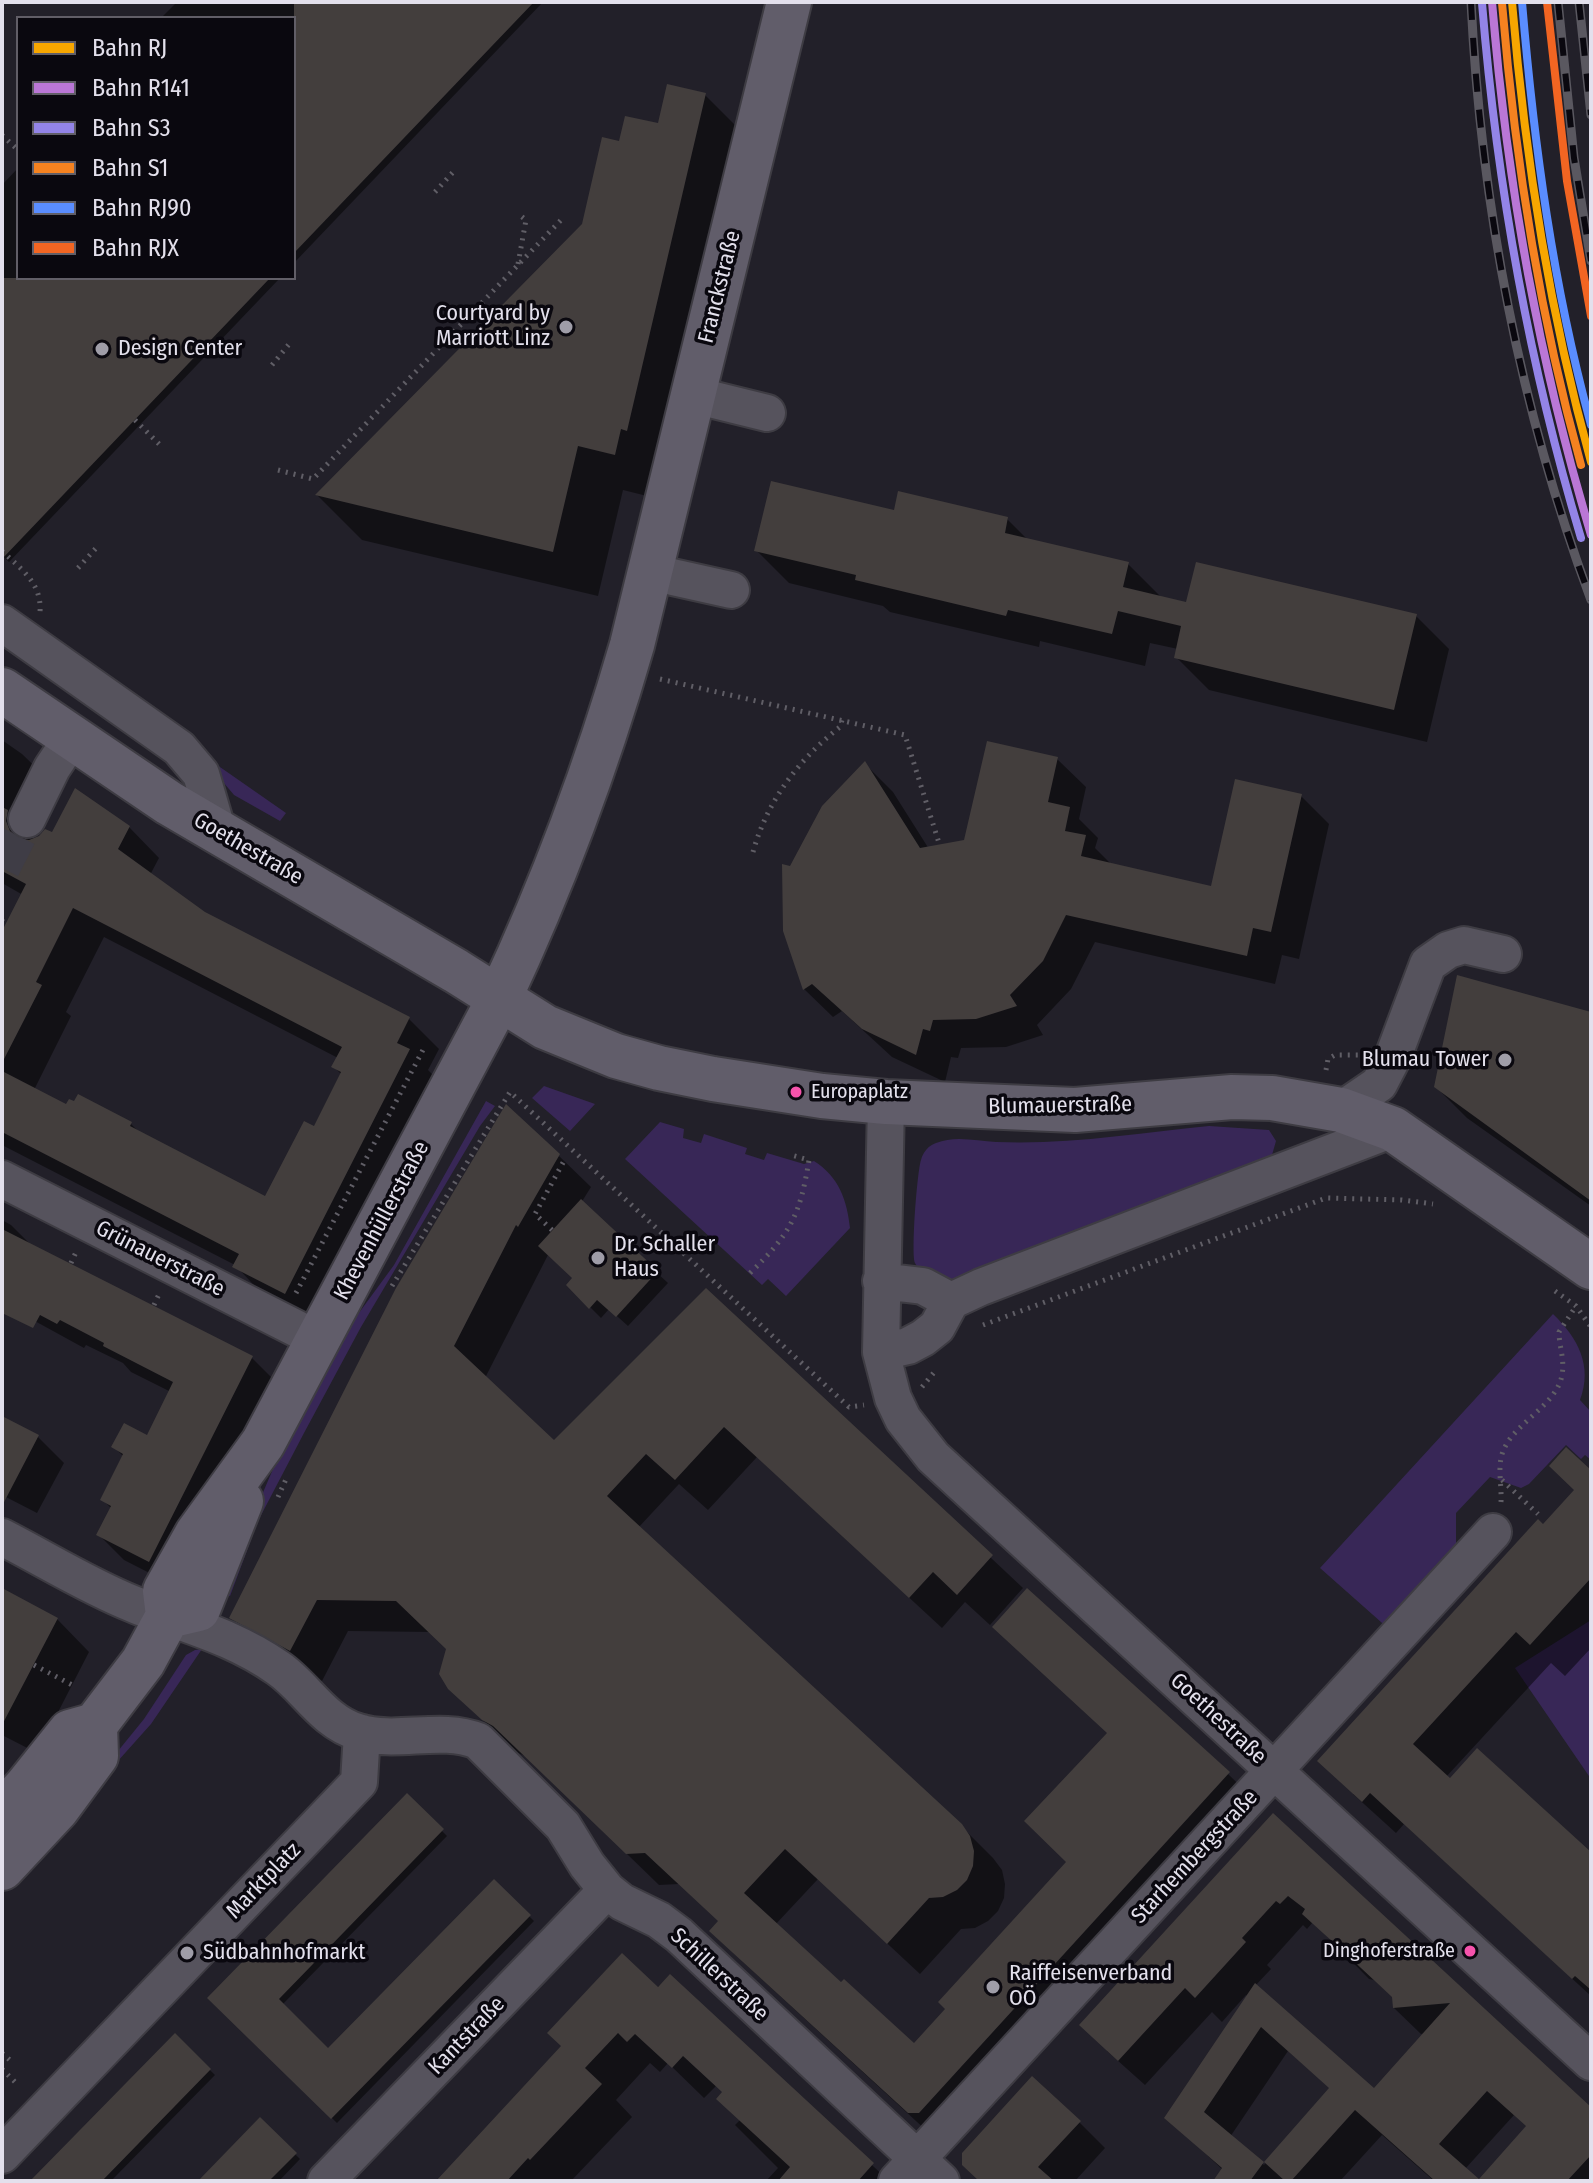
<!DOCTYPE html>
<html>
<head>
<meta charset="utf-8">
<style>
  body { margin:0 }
  #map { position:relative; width:1593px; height:2183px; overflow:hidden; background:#222029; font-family:"Fira Sans Condensed",sans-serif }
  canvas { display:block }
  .frame { position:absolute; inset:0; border:4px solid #e3e0ec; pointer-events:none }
  .legend { position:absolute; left:16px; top:16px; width:280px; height:264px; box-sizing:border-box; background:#0a080f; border:2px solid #615e67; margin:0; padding:10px 14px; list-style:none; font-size:24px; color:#e3e0ec }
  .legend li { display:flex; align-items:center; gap:16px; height:40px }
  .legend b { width:40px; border:2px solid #615e67 }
</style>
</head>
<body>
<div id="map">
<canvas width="1593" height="2183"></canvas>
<div class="frame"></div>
<ul class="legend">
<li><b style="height:10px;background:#f7a600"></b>Bahn RJ</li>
<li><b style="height:10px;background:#ba77d6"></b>Bahn R141</li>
<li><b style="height:10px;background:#9384e7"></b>Bahn S3</li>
<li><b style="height:10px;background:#f58220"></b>Bahn S1</li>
<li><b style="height:10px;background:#5a8dff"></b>Bahn RJ90</li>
<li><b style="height:10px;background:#f26522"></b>Bahn RJX</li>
</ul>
</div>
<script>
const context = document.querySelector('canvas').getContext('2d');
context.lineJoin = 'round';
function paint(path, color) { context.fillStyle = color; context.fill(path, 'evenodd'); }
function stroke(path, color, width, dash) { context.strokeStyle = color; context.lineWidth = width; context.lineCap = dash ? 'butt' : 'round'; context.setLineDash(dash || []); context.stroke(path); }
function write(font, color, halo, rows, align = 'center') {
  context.font = font + ' "Fira Sans Condensed",sans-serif'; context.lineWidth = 7; context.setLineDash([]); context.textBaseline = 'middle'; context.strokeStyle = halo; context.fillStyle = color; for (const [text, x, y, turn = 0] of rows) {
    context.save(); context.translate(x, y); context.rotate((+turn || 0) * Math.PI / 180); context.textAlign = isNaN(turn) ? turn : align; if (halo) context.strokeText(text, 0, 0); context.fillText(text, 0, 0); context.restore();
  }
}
paint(new Path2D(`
  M197 751 286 813 280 821 234 795Z
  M544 1086 595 1104 570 1131 532 1098Z
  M486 1101 495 1106 480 1126 361 1327 304 1433 258 1521 230 1596 220 1593 276 1462 342 1336 394 1265Z
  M660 1122 684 1129 683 1138 701 1143 704 1134 747 1148 745 1154 764 1160 767 1153 804 1164 814 1161C839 1177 847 1200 850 1228L786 1296 768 1279 762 1285 625 1159Z
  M1209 1126 1269 1130 1276 1141 1272 1155 1268 1159 952 1282C940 1278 921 1276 915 1263 911 1253 917 1172 921 1160 923 1152 928 1146 936 1143 955 1135 977 1141 996 1142 1069 1145 1137 1133 1209 1126Z
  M1553 1314C1578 1338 1593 1366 1580 1400L1591 1412V1460L1585 1455 1581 1459 1566 1445 1529 1484 1521 1488 1490 1477 1456 1513V1556L1390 1630 1320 1568Z
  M1591 1620V1779L1515 1668Z
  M202 1649 151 1724 84 1799H79L144 1719 186 1655 195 1650Z`), '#382757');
paint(new Path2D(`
  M177 2H543L294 263V18H161Z
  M705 95 750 140 659 499 623 490 598 596 362 540 317 495 584 225 659 126Z
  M18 168V278H280L9 562 2 555V185Z
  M895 512 1007 519 1029 541 1128 564 1162 598 1188 604 1416 616 1449 649 1427 742 1209 690 1176 657 1178 649 1150 643 1145 666 1040 641 1039 647 890 612 883 606 789 583 756 550Z
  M2 740 22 754 53 784 28 832 35 840 53 835 129 827 159 858 150 875 204 914 409 1019 439 1049 428 1070 439 1081 316 1323 265 1297 235 1265 2 1145V935L23 895 2 883ZM104 937 338 1058 334 1067 342 1075 315 1129 266 1199 142 1135 131 1124 67 1107 34 1090 71 1016 66 1012Z
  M1057 759 1086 787 1079 819 1098 838 1095 848 1113 866 1213 888 1301 796 1329 824 1299 959 1282 955 1275 984 1095 942 1071 989 1037 1025 1043 1035 1006 1047 961 1048 958 1058 951 1057 945 1082 892 1057 842 1011 833 1017 804 989 791 869 865 764 893 792 929 849 966 841Z
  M1591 1014V1206L1467 1118 1436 1087Z
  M559 1156 591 1187 581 1203 668 1283 628 1326 609 1309 601 1318 568 1285 575 1278 548 1255 485 1378 554 1442 706 1290 1023 1588 990 1625 965 1602 942 1628 757 1457 708 1510 679 1484 638 1528 960 1825 993 1858 1002 1870 1005 1884 1004 1898 998 1911 988 1921 975 1928 961 1929 920 1974 818 1879 775 1925 914 2046 948 2009 1068 1862 1109 1734 995 1627 1228 1774 1260 1805 941 2144 743 1962 720 1922 679 1884 659 1885 527 1757 516 1752 450 1688 448 1649 430 1632 348 1631 322 1681 263 1649 232 1618Z
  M2 1220 11 1225 32 1246 252 1358 278 1384 175 1586 124 1560 98 1534 112 1509 102 1499 124 1457 114 1447 148 1438 171 1392 131 1372 123 1363 86 1345 84 1348 2 1303Z
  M2 1418 38 1437 64 1463 37 1513 2 1495Z
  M1591 1473V1648L1565 1676 1551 1663 1446 1777 1591 1855V1996L1404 1824 1396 1833 1353 1794 1543 1526Z
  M2 1608 57 1619 89 1652 37 1753 2 1735Z
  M407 1796 447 1836 282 2005 328 2051 494 1882 534 1921 337 2123 210 1998Z
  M1273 1816 1591 2109V2181H1479L1528 2127 1514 2115 1465 2169 1478 2181H1434L1382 2135 1340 2181H1215L1223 2170 1167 2118 1248 1997 1246 1995 1222 2022 1212 2012 1145 2085 1107 2051ZM1313 1922 1369 1979 1374 1980 1394 1998V2008L1421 2034 1426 2033 1375 2090 1255 1986 1271 1969 1267 1965 1303 1925 1307 1929ZM1288 2051 1331 2089 1264 2165 1230 2137Z
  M670 1976 889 2181H766L778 2168 735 2125 740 2120 724 2093 716 2086 704 2098 668 2063 660 2072 650 2063 616 2100 632 2117 571 2181H439Z
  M175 2036 215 2075 111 2181H31Z
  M260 2120 300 2159 279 2181H200Z
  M1079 2122 1105 2148 1075 2181H980Z`), '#0007');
paint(new Path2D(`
  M294 2H534L294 253Z
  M667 84 706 93 627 431 621 429 615 455 578 446 553 552 315 495 582 224 602 137 619 141 625 116 658 123Z
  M2 278H270L2 559Z
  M771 481 894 510 898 491 1008 517 1005 533 1129 562 1123 587 1186 602 1196 562 1417 614 1394 710 1174 658 1181 626 1118 611 1112 634 1008 610 1006 616 855 580 856 575 754 551Z
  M987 741 1058 757 1048 802 1070 807 1065 831 1086 835 1081 856 1211 886 1235 779 1302 794 1271 932 1253 928 1247 956 1066 915 1043 961 1010 995 1017 1006 976 1019 933 1020 930 1031 923 1029 916 1055 862 1029 812 984 803 990 783 931 782 864 790 866 822 806 865 761 920 848 964 840Z
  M75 788 130 826 118 849 205 912 410 1017 397 1043 410 1049 285 1294 232 1267 239 1254 2 1132V1071L66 1104 69 1099 74 1101 78 1094 132 1122 130 1126 265 1196 304 1121 314 1126 341 1072 331 1067 342 1047 73 908 36 982 42 985 2 1063V931L26 884 2 871V807L8 810 6 821 10 831 18 838 29 840 39 836 45 829 52 832Z
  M1457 975 1591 1012V1201L1434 1087Z
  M506 1104 560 1154 518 1227 516 1225 454 1346 554 1440 706 1288 993 1555 957 1595 933 1572 909 1598 724 1427 675 1480 646 1454 607 1496 962 1824 970 1836 974 1851 973 1866 967 1880 957 1890 943 1897 929 1898 887 1944 785 1849 744 1893 841 1982 844 1979 914 2043 945 2009 938 2002 1066 1862 1024 1821 1107 1733 992 1627 1027 1588 1230 1772 919 2113H908L709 1931 718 1921 645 1853 626 1854 493 1726 482 1720 448 1689 439 1674 446 1649 396 1601 317 1600 290 1651 229 1618 396 1288Z
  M581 1199 658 1271 616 1317 597 1300 589 1309 566 1285 572 1278 538 1246Z
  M2 1229 253 1356 149 1562 96 1535 111 1506 100 1500 123 1454 111 1447 124 1423 147 1435 173 1382 103 1346 104 1343 60 1320 57 1324 40 1315 33 1328 2 1313Z
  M2 1416 39 1435 2 1506Z
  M1566 1447 1591 1470V1578L1530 1645 1516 1632 1413 1744 1450 1778 1477 1748 1591 1852V1990L1575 1976 1572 1979 1370 1793 1362 1802 1317 1761 1538 1519 1543 1524 1574 1490 1549 1466Z
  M2 1588 58 1618 2 1725Z
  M407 1793 444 1829 279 1999 328 2048 494 1879 531 1915 331 2119 207 1998Z
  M1273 1813 1591 2107V2155L1567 2181H1435L1355 2110 1291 2181H1285L1264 2162 1250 2181H1213L1222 2168 1164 2118 1255 1983 1374 2088 1450 2003 1393 2008 1392 1997 1346 1954H1341L1334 1943 1302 1914 1305 1909 1288 1896 1280 1904 1276 1901 1242 1938 1246 1942 1195 1998 1185 1988 1118 2061 1079 2025ZM1261 2027 1329 2088 1264 2162 1204 2112ZM1487 2091 1526 2126 1479 2179 1439 2144Z
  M622 1953 658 1987 670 1974 874 2163 858 2181H778L790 2167 716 2099 722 2092 683 2056 672 2068 635 2034 627 2042 618 2033 585 2068 602 2084 530 2160 528 2158 507 2181H436L561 2046 547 2033Z
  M175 2033 211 2069 102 2181H30Z
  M1032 2076 1081 2121 1038 2167 1054 2181H979L962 2165V2153Z
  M260 2117 297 2153 269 2181H198Z`), '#433e3d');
stroke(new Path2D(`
  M2 868 27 819`), '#3f3d46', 36, [36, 18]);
const minor = new Path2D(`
  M694 395 767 413
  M650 572 731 590
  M2 623 179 748 201 774 218 832
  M27 819 52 768 72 738
  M886 1102 881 1352 893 1398 903 1419 933 1457 1591 2062
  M1341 1110 1379 1084 1393 1057 1428 964 1448 950 1464 945 1503 954
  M2 1179 319 1340
  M881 1281 923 1286 951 1301
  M881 1352 908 1346 923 1338 937 1327 951 1301 981 1287 1393 1129
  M2 1537C45 1559 88 1586 133 1604 184 1625 231 1635 278 1668 306 1687 322 1721 358 1732 397 1744 440 1726 478 1741L563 1826 587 1865 607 1890 622 1902 659 1920 679 1935 941 2181
  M2 2155 359 1782 362 1733
  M326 2181 607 1890
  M897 2181 1493 1532`);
const major = new Path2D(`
  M2 690 169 803 456 971 545 1027 616 1056 659 1068 713 1079 822 1096 886 1102 1075 1110 1232 1097 1272 1098 1341 1110 1393 1129 1591 1267
  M168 1616 198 1609 241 1501
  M2 1813 26 1787 70 1732 95 1725 143 1662 168 1616 165 1591 197 1534 263 1443 499 999C553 884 597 766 632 645L789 2
  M2 1868 57 1809 96 1756 95 1725`);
stroke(minor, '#3e3c43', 40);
stroke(major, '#3e3c43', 48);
stroke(new Path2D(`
  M2 135 18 150
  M435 192 454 171
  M518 264 526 220 521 216
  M272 365 290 343
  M135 420 162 447
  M278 470 313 479 562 219
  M2 551C21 569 42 583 40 612
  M78 568 97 547
  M660 679 905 735 939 843
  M753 852C767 801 799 759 840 727L842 720
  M2 921 6 923
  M1326 1070 1328 1059 1335 1055H1361
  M552 1230 535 1214 565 1159
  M71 1263 77 1250
  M750 1273C790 1234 800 1216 809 1160L791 1155
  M392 1286 510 1092 849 1407 864 1405
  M1555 1291 1576 1306 1591 1327
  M296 1293 425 1046
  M154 1305 160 1292
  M983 1325 1326 1198 1402 1200 1433 1204
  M922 1387 936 1370
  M1502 1480 1538 1514
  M278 1497 287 1477
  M1501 1502C1502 1484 1496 1463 1505 1447 1518 1421 1557 1404 1562 1375 1565 1360 1559 1346 1559 1332L1576 1306
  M34 1665 76 1687
  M2 2053 12 2062
  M2 2069 17 2084`), '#605e66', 5, [2, 6]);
stroke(minor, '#56535d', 36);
stroke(major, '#615d6a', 44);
const rail = new Path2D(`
  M1471 2C1481 205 1520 410 1591 600
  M1558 2 1574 158 1591 261
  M1579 2 1591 115`);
stroke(rail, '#5a5860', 9);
stroke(rail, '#0a080f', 6, [18]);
stroke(new Path2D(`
  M1512 2C1525 158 1549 311 1591 462`), '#f7a600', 8);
stroke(new Path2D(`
  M1492 2C1507 186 1538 358 1591 535`), '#ba77d6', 8);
stroke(new Path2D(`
  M1482 3C1497 187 1528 361 1581 538`), '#9384e7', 8);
stroke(new Path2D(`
  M1502 3C1515 160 1539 313 1581 465`), '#f58220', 8);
stroke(new Path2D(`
  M1522 2C1534 145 1553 286 1591 425`), '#5a8dff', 8);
stroke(new Path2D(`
  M1547 2 1567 181 1591 316`), '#f26522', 8);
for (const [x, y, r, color] of [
  [566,327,8,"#9f9da8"],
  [102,349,8,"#9f9da8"],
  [1505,1060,8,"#9f9da8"],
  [796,1092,7,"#f653ac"],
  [598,1258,8,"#9f9da8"],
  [1470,1951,7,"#f653ac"],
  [187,1953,8,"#9f9da8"],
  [993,1987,8,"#9f9da8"]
]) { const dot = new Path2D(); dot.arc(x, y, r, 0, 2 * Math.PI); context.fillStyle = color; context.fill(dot); stroke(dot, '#0a080f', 3); }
write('20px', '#e3e0ec', '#0a080f', [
  ["Europaplatz",811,1092],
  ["Dinghoferstraße",1455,1951,"right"]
], 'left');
write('22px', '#e3e0ec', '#0a080f', [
  ["Franckstraße",720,287,-76],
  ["Goethestraße",248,849,30],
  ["Blumauerstraße",1060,1106,-1],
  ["Khevenhüllerstraße",382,1221,-62],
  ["Grünauerstraße",160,1259,27],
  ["Goethestraße",1218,1719,43],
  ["Starhembergstraße",1195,1857,-47],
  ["Marktplatz",264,1881,-46],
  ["Schillerstraße",719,1975,43],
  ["Kantstraße",467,2036,-46]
]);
write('22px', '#e3e0ec', '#0a080f', [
  ["Courtyard by",550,314,"right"],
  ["Marriott Linz",550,339,"right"],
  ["Design Center",118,349],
  ["Blumau Tower",1489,1060,"right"],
  ["Dr. Schaller",614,1245],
  ["Haus",614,1270],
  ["Südbahnhofmarkt",203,1953],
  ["Raiffeisenverband",1009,1974],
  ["OÖ",1009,1999]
], 'left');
</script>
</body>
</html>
